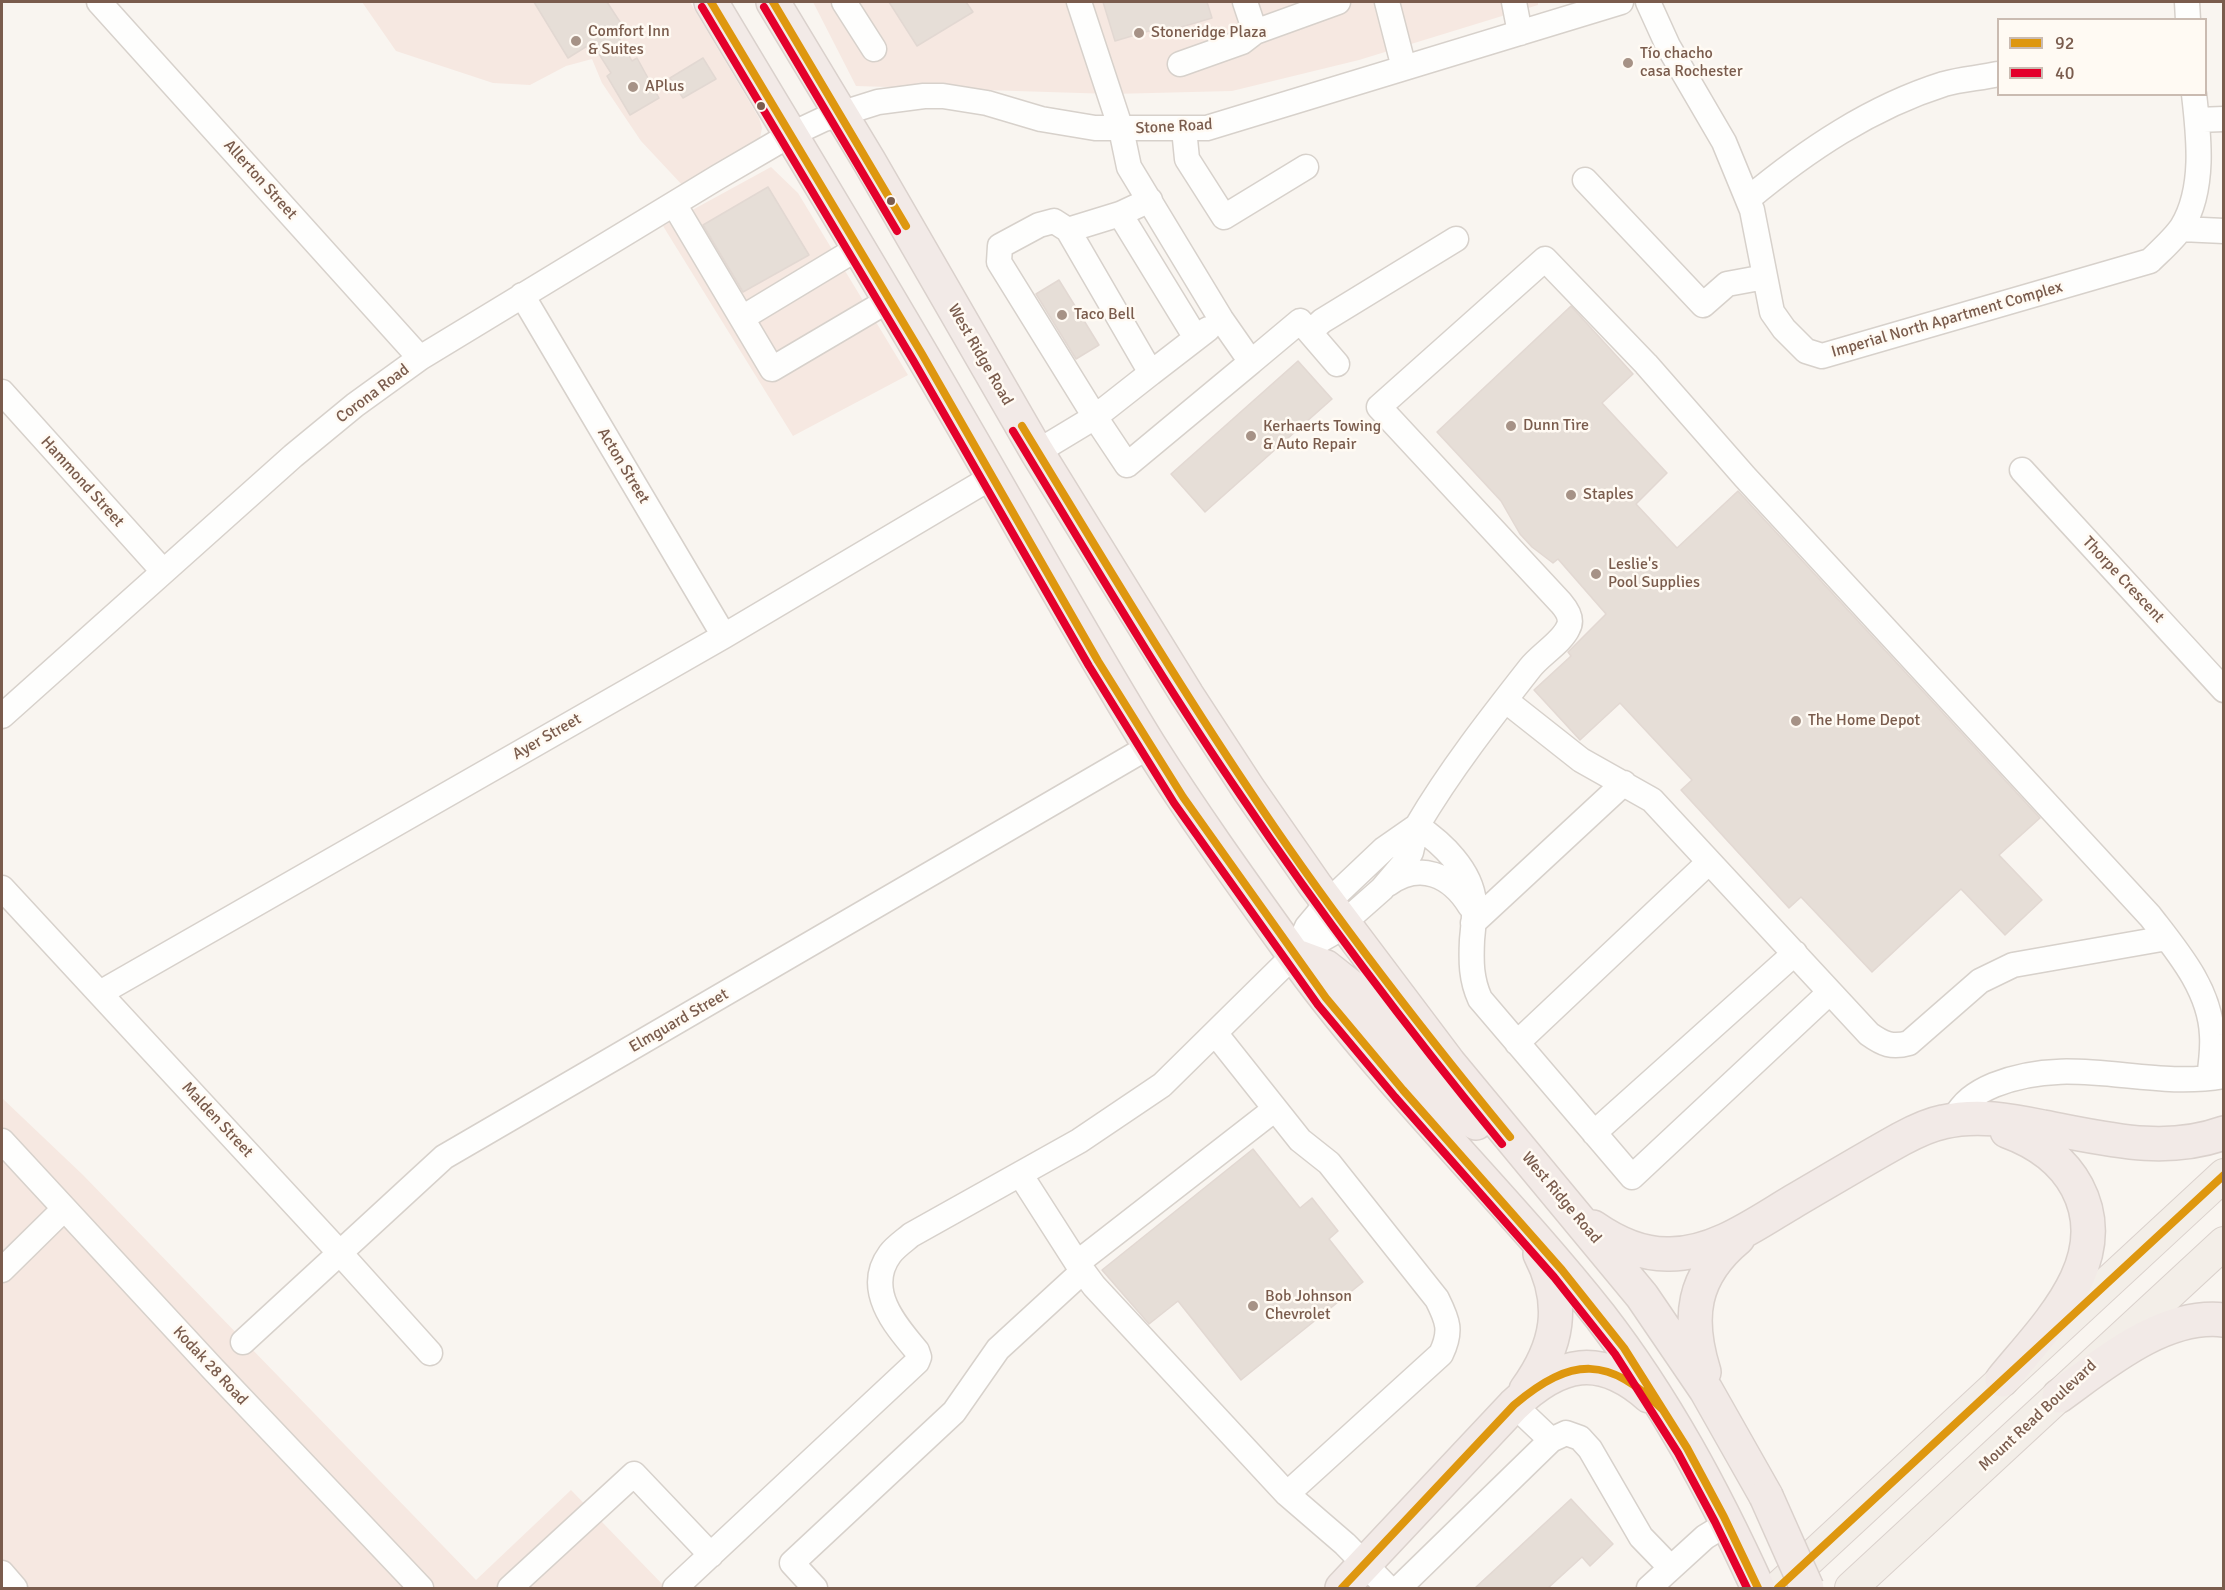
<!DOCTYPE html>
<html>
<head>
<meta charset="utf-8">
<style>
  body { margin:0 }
  #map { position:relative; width:2225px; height:1590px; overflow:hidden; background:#f9f5f0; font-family:Signika,sans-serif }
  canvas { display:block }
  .frame { position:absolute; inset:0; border:3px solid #7a5c4d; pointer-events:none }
  .legend { position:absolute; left:1997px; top:18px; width:210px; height:78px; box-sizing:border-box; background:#fffaf3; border:2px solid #cabbb1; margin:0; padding:8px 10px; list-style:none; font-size:18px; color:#7a5c4d }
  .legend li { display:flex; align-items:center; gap:12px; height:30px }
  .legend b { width:30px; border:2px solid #cabbb1 }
</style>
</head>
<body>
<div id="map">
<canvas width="2225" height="1590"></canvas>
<div class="frame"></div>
<ul class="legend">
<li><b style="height:8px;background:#de970f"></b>92</li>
<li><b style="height:8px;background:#e4002b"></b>40</li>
</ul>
</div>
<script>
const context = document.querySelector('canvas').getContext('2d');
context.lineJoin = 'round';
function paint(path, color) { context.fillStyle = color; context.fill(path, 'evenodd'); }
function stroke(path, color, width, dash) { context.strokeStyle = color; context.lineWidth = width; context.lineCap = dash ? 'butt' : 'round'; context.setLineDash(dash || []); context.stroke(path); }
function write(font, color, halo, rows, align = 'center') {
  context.font = font + ' Signika,sans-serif'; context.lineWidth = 5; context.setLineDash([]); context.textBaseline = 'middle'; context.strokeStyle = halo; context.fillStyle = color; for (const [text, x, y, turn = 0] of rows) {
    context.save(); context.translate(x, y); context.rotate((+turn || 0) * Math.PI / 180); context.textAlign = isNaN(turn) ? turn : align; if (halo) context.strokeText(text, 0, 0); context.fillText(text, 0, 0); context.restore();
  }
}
paint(new Path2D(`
  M362 2H690L759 118 762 128 760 138 755 144 684 187 641 141 602 83 592 59 566 66 530 85 493 83 396 51Z
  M813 2H1538V5L1359 60 1232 91 1112 94 856 86Z
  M771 167 798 193 908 375 793 436 663 226Z
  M2 1098 83 1175 476 1580 571 1490 666 1588H2Z`), '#f6e8e1');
const building = new Path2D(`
  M534 2H607L622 25 614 29 632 61 637 58 659 98 630 115 607 76 611 73 592 43 568 58Z
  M889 2H966L973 12 917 46Z
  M1103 2H1207L1212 18 1161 33 1159 28 1115 41Z
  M703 58 716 79 683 98 670 78Z
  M768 187 809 255 743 292 703 225Z
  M1059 280 1099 345 1076 359 1036 294Z
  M1571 306 1633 374 1602 403 1667 473 1636 504 1677 548 1738 491 2040 818 1999 855 2042 900 2005 935 1961 889 1872 972 1801 897 1789 908 1681 790 1692 780 1620 703 1580 740 1534 690 1571 656 1568 652 1606 614 1558 559 1553 563 1532 547 1520 534 1501 501 1437 432Z
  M1298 361 1332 399 1205 512 1171 474Z
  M1253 1149 1300 1208 1312 1198 1338 1231 1329 1239 1363 1282 1241 1380 1178 1301 1149 1324 1102 1270Z
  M1571 1499 1613 1544 1590 1566 1582 1557 1548 1588H1475Z`);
paint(building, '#e6ded7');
stroke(building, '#e2d8d2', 1.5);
const minor = new Path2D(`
  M99 2 420 358
  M844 2 874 49
  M1245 2 1255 32 1338 2
  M1387 2 1404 68
  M1514 2 1520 33
  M1648 2 1668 46 1724 142 1752 210 1772 312 1784 329 1806 351 1822 356 2150 261C2160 251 2174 239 2182 227 2205 189 2199 137 2194 94
  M2187 2 2188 20
  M1180 64 1242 42 1255 32
  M2197 120 2224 119
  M1184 129 1187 159 1224 217 1306 167
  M1585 180 1703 305 1727 284 1765 277
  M1748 199C1807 150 1871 107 1944 84 1962 79 1981 78 1998 74
  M674 204 772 369 889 300
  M1120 214 1196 338
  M2181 229 2224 231
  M1068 230 1054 221 1039 225 1000 246 999 262 1095 417 1151 373 1068 230 1120 214 1150 200
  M522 295 724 636
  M742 318 858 248
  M1310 332 1322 321 1456 239
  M1251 362 1300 321 1337 364
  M1151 373 1208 329
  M2 392 163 571
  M1037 452 1095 417 1127 465 1251 362 1221 319 1129 167 1121 129 1079 2
  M2022 470 2224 690
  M1505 700 1581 760 1652 800 1869 1034C1883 1044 1892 1048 1909 1043L1980 981 2013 965 2167 938
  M2 716 293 456 355 405 420 358 718 177 790 135 824 119 878 102 924 96H943L987 103 1041 119 1095 128H1207L1621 2
  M1388 884C1420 861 1451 875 1470 906
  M2 888 339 1252 430 1353
  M1473 923 1624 783
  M1294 955 1307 927 1328 902 1384 849 1417 826
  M1830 992 1632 1177 1480 999C1471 979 1471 962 1472 940 1473 928 1475 915 1474 902 1471 870 1442 843 1417 826 1450 770 1490 719 1530 668 1540 655 1562 642 1568 628 1573 619 1567 610 1561 603L1379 407 1545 259 1646 364 1745 477 2150 916C2177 951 2210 989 2212 1035 2213 1049 2211 1064 2209 1078
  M100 993 724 636 992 477
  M1215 1033 1300 1140 1329 1163 1437 1299C1448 1321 1452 1331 1441 1354L1287 1494
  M1517 1043 1709 862
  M1953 1120C1963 1102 1975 1093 1994 1085 2073 1053 2145 1090 2224 1076
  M1594 1133 1795 953
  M2 1141 213 1369 421 1588
  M1020 1174 1077 1263 1094 1286 1287 1494 1345 1544 1388 1588
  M1077 1263 1275 1109
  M2 1270 64 1209
  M243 1342 444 1157 1150 746
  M1514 1405 1551 1440
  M2 1573 15 1588
  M510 1588 634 1474 711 1555
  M675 1588 917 1362 919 1357 917 1351C895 1325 864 1289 890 1254 895 1247 904 1241 911 1235L1079 1141 1162 1085 1294 955 1331 934 1382 889 1405 862 1411 852 1417 826
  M815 1588 792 1563 954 1412 998 1349 1083 1271
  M1399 1588 1551 1440 1566 1433 1580 1438 1590 1449 1641 1537 1671 1568
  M1649 1588 1705 1537 1728 1523`);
const major = new Path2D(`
  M1778 1588 2224 1175
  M1851 1588 2224 1243`);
const highway = new Path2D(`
  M711 2C791 136 873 270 951 405 1017 518 1080 633 1149 745 1193 815 1242 883 1290 950 1383 1081 1501 1191 1600 1316 1665 1400 1714 1492 1758 1588
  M773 2 869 161 1037 452 1187 695 1249 790 1315 885 1449 1063 1642 1296 1706 1390 1766 1496
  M1299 957 1326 967 1350 986 1405 1053 1476 1123
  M1593 1227C1616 1243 1642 1255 1670 1254 1715 1254 1757 1223 1794 1201 1830 1180 1865 1159 1901 1139 1914 1132 1928 1125 1943 1122 1977 1114 2010 1120 2043 1127 2103 1138 2163 1155 2224 1133
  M1704 1372C1687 1318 1692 1276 1738 1238
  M2002 1380C2045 1327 2116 1261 2077 1187 2062 1159 2037 1142 2007 1131
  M1526 1390C1558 1346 1566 1304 1540 1254
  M2059 1396C2105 1363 2164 1313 2224 1320
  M1342 1588 1514 1405C1560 1361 1600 1353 1649 1396`);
stroke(minor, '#d7d1cb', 27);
stroke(major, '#dad1cc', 34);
stroke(highway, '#dad1cc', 36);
stroke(minor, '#fefefd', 24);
stroke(major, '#f3eee8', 32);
stroke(highway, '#f2eae7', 33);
const highwayBridge = new Path2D(`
  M1766 1496 1807 1588`);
stroke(highwayBridge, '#dad1cc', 36, []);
stroke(highwayBridge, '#f2eae7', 33);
stroke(new Path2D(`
  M711 2 922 354 1098 661 1183 797 1326 998 1403 1090 1562 1270 1624 1348 1687 1448 1724 1517 1758 1588
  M773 2 906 226
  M1022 426C1096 547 1169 670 1248 788 1328 909 1418 1025 1510 1137
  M1342 1588 1514 1405C1572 1356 1609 1356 1663 1410
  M1778 1588 2224 1175`), '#de970f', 8);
stroke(new Path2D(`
  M702 7 913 360 1089 666 1174 803 1318 1005 1395 1097 1554 1277 1615 1354 1678 1453 1715 1522 1747 1588
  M764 7 897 231
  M1013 431C1088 554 1160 678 1241 796 1322 916 1410 1032 1502 1144`), '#e4002b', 8);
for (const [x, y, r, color] of [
  [1139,33,6,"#a69286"],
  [576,41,6,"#a69286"],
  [1628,63,6,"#a69286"],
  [633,87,6,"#a69286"],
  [761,106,5,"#7a5c4d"],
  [891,201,5,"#7a5c4d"],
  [1062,315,6,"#a69286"],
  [1511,426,6,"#a69286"],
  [1251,436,6,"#a69286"],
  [1571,495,6,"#a69286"],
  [1596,574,6,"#a69286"],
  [1796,721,6,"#a69286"],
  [1253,1306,6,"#a69286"]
]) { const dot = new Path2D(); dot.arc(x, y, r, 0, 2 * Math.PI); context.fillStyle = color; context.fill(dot); stroke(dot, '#fffaf3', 2); }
write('16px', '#7a5c4d', '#fffaf3', [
  ["Comfort Inn",588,32],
  ["& Suites",588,50],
  ["Stoneridge Plaza",1151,33],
  ["Tío chacho",1640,54],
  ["casa Rochester",1640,72],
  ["APlus",645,87],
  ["Taco Bell",1074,315],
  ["Dunn Tire",1523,426],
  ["Kerhaerts Towing",1263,427],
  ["& Auto Repair",1263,445],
  ["Staples",1583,495],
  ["Leslie's",1608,565],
  ["Pool Supplies",1608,583],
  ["The Home Depot",1808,721],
  ["Bob Johnson",1265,1297],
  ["Chevrolet",1265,1315]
], 'left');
write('16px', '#7a5c4d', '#fffaf3', [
  ["Stone Road",1174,127,-3],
  ["Allerton Street",260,180,48],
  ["Imperial North Apartment Complex",1947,320,-16],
  ["West Ridge Road",980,355,60],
  ["Corona Road",373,394,-37],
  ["Acton Street",623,466,59],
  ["Hammond Street",82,482,48],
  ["Thorpe Crescent",2123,580,47],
  ["Ayer Street",547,737,-30],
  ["Elmguard Street",679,1021,-30],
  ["Malden Street",217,1120,47],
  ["West Ridge Road",1561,1198,50],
  ["Kodak 28 Road",210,1366,47],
  ["Mount Read Boulevard",2038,1416,-43]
]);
</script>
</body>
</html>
